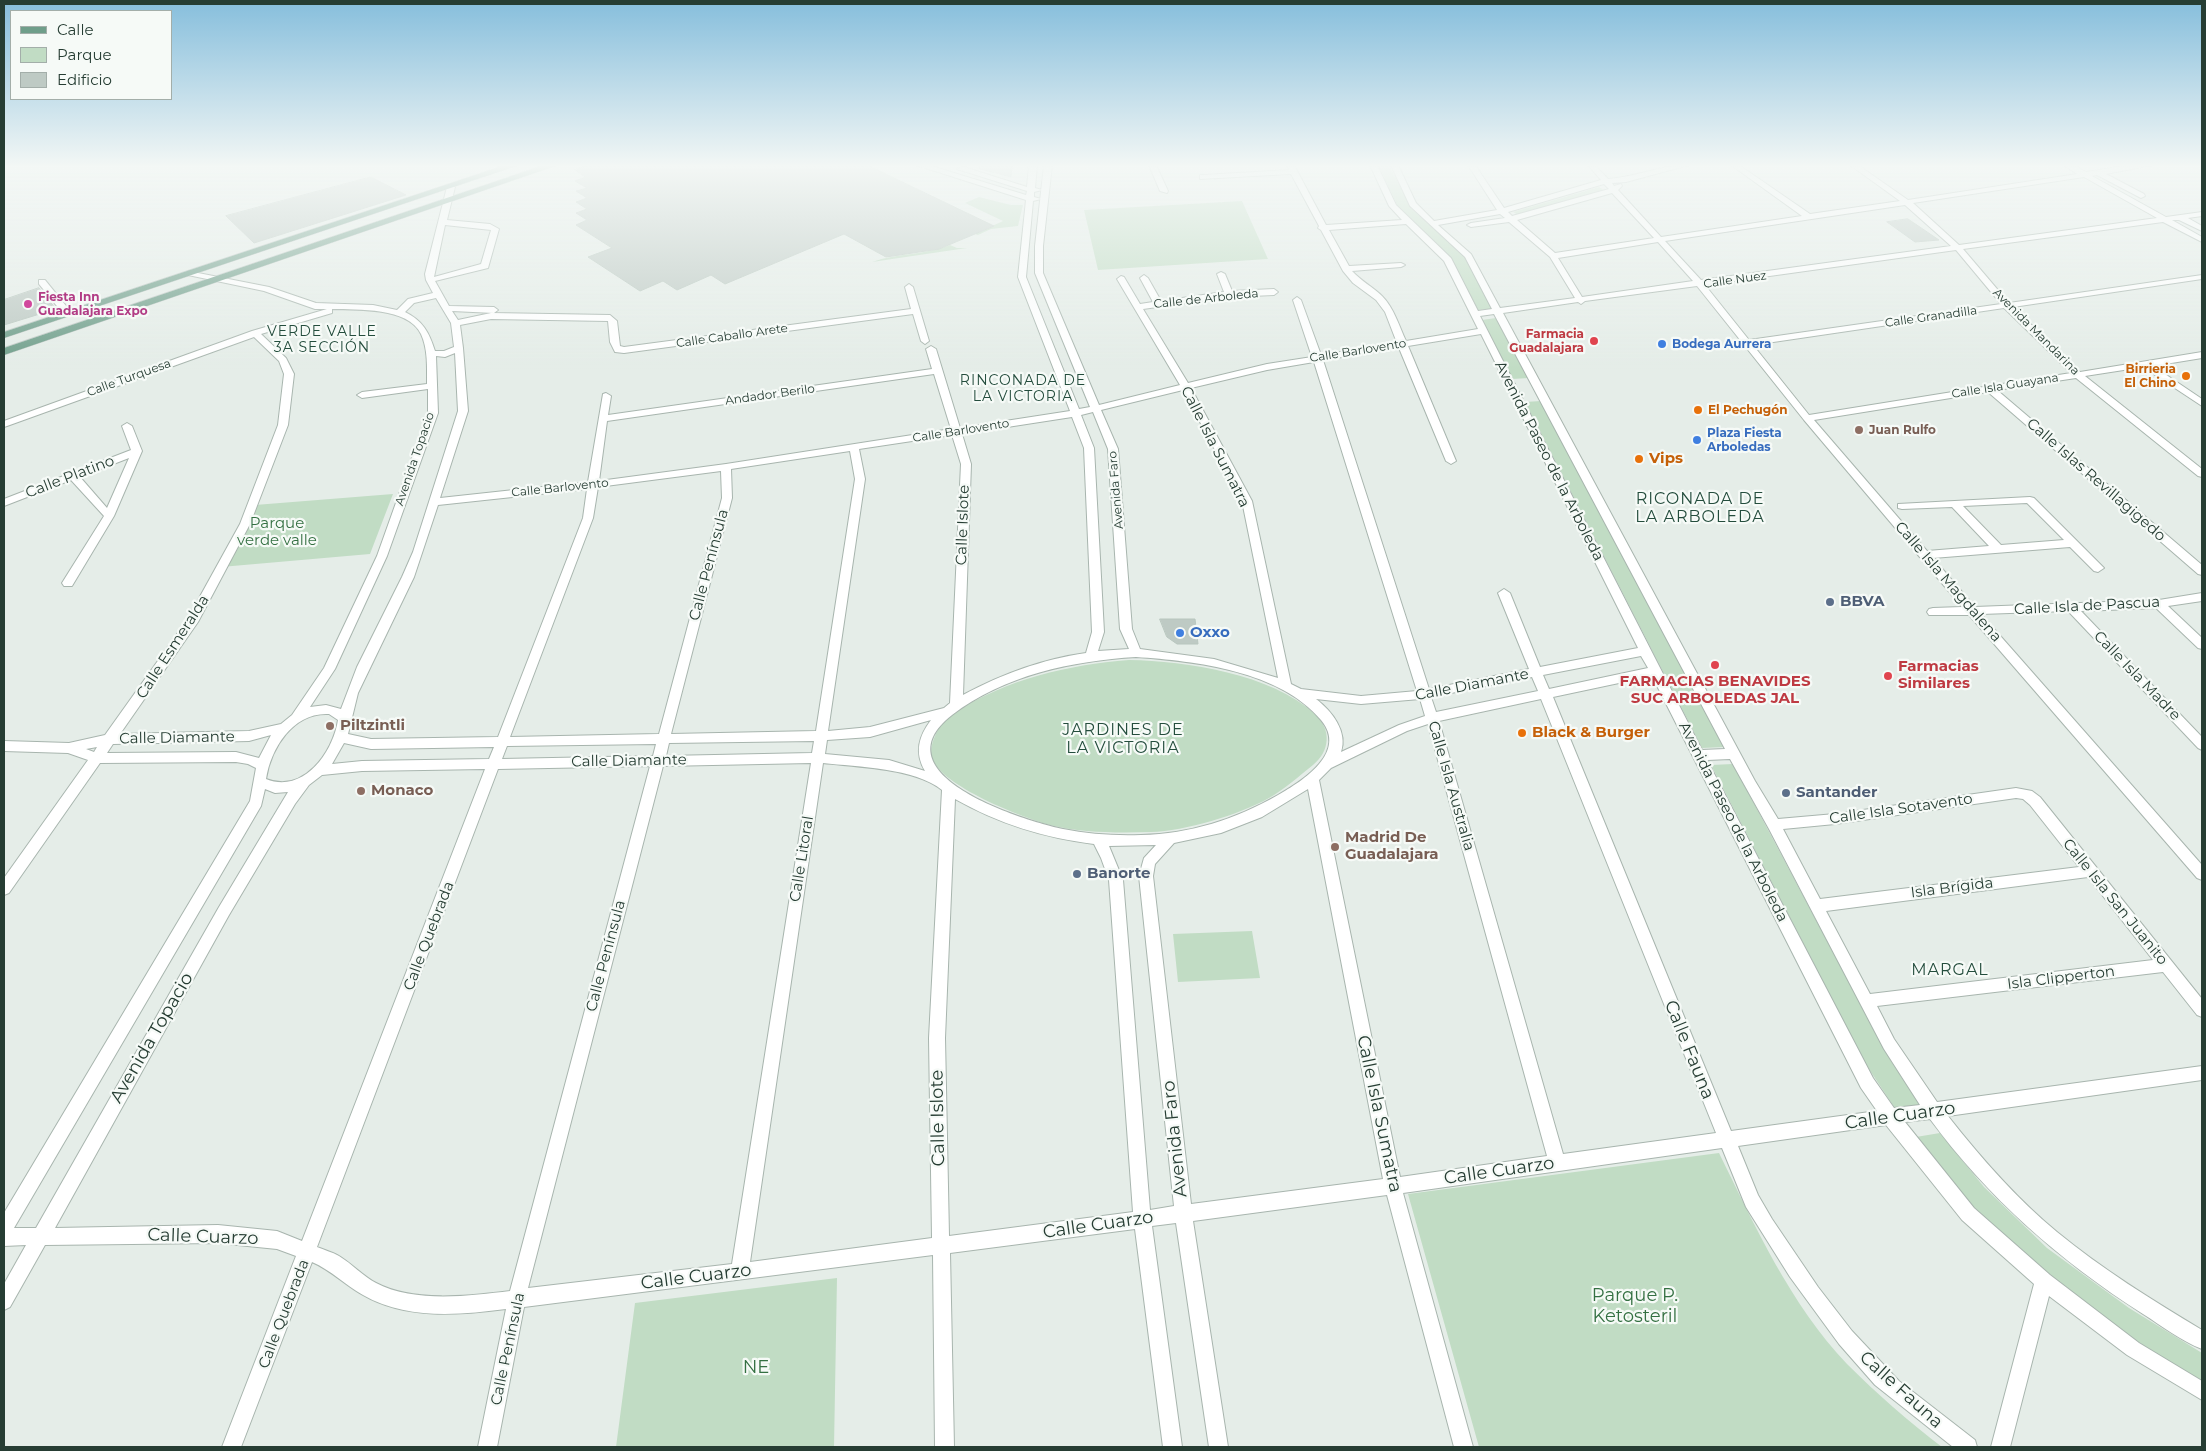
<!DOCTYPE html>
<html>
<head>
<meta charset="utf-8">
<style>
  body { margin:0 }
  #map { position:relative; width:2206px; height:1451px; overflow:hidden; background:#e5ede8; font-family:Montserrat,sans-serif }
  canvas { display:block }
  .frame { position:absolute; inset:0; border:5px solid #263d33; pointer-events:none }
  .legend { position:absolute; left:10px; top:10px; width:162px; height:90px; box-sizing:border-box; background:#f6faf7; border:1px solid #a3aea9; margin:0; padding:6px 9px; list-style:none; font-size:15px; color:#263d33 }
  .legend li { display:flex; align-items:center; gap:10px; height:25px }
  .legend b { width:25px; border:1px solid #a3aea9 }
</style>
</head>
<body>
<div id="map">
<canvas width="2206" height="1451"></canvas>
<div class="frame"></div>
<ul class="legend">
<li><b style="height:6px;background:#6f9e8a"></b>Calle</li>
<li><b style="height:14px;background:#c1dcc4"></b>Parque</li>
<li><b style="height:14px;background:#becac4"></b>Edificio</li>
</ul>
</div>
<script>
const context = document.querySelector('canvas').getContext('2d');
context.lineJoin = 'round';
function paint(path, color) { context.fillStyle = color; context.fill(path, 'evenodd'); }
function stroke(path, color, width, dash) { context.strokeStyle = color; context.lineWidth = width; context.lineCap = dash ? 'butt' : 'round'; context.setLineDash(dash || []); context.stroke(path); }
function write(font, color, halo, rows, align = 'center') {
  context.font = font + ' Montserrat,sans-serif'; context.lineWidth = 4.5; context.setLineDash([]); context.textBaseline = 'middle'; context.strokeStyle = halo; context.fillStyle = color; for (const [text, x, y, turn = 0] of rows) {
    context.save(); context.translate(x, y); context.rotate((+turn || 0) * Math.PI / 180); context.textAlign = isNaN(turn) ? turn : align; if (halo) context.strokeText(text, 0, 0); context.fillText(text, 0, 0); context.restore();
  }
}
paint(new Path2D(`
  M1378 165H1389L1412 209 1465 257 1492 309 1478 310 1452 259 1398 207Z
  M1599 187 1604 190 1518 215 1513 212Z
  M979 197 1011 205H1023L1018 226 991 229 978 235 975 234 1003 221 965 203Z
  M1242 201 1268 259 1098 270 1084 210Z
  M950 245 957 248H967L872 262C897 253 925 255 950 245Z
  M1496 318 1529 378 1512 379 1482 320Z
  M1541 401 1724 747 1702 748 1525 402Z
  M393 494 370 554 221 567 255 505Z
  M1129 660C1187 661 1271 674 1315 714 1332 730 1330 751 1313 765 1299 776 1285 789 1269 798 1239 815 1185 831 1151 832 1118 833 1082 833 1050 825 1023 818 941 786 932 758 930 752 932 742 935 736 939 726 946 718 955 712 1008 679 1067 665 1129 660Z
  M1733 764 1891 1061 1921 1107 1896 1110 1865 1063 1711 765Z
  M1252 931 1260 978 1178 982 1173 934Z
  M1940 1133 1984 1187 2047 1248 2129 1308 2202 1353V1382L2122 1333 2029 1260 1962 1196 1916 1137Z
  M1719 1153C1755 1226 1790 1304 1847 1364 1877 1394 1908 1421 1942 1447H1479L1408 1194Z
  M837 1278 834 1447H616L635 1303Z`), '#c1dcc4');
const building = new Path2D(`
  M590 165H867L994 226 939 249 886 257 844 234 725 284 711 275 677 290 663 281 640 291 588 257 612 248 576 225 587 220 576 213 587 209 576 202 587 198 576 191 587 188 575 181 585 177 575 170Z
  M980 165H1012L1011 177 980 169Z
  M371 177 406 195 254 243 226 216Z
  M1908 219 1939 240 1915 242 1887 222Z
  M39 288 56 309 4 325V300Z
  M1160 619H1195L1198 644H1177L1167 637Z`);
paint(building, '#becac4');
stroke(building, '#b8c6be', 1);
const minor = new Path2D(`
  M916 165H928L1026 195 1027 191 957 169 964 167 1027 187 1029 165H1037L1035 188 1042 190 1034 192V197L1041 199 1033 201 1026 277 1079 409 1090 407 1035 273V246L1044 165H1052L1043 246V273L1099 405 1180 385 1117 279 1121 276 1124 277 1140 304 1153 302 1140 278 1144 275 1148 278 1161 301 1224 292 1217 274 1221 272 1225 274 1232 291 1274 289 1278 292 1274 295 1229 297 1143 309 1188 383 1267 364 1312 357 1293 300 1297 297 1301 300 1321 355 1397 343 1385 312 1376 300 1353 283 1343 271 1321 230 1318 228 1319 226 1291 174 1200 179V175H1203L1289 170 1287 165H1294L1326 225 1402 220 1389 206 1370 165H1377L1396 205 1451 258 1478 311 1492 309 1465 257 1410 206 1391 165H1398L1416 203 1434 221 1497 210 1468 165H1475L1504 208 1601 180 1588 165H1595L1608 179C1635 177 1662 165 1689 165L1626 182 1612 183 1614 186 1621 184 1622 186 1618 190 1661 237 1802 216 1731 165H1739L1810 214 1900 201 1850 165H1858L1908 200 2077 174 2064 165H2073L2086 172 2132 165H2152L2106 174 2144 194 2145 196 2141 198 2097 175 2092 176 2166 217 2202 212V216L2188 218 2202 226V231L2179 220H2172L2202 237V242L2163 222 1963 249 2009 303 2202 275V279L2013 307 2080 372 2202 352V358L2153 366 2202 399V406L2143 367 2085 376 2202 469V477L2198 476 2076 378 1997 390 2202 565V575L2198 574 1988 392 1814 420 1927 551 1989 546 1952 507 1902 509 1898 508V504L2030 497 2034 498 2104 568 2098 572 2094 571 2070 547 1933 558 1975 607 2159 600 2202 593V601L2168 606 2202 638V649L2198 648 2156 608 2081 611 2202 737V750L2198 748 2068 611 1981 614 2202 865V880L2197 878 1969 615H1929L1927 612 1929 609 1933 608 1962 607 1804 420 1697 286 1585 301 1581 304 1578 302 1503 313 1755 781 1778 819 1835 814 2016 788 2032 791 2040 797 2202 999V1017L2197 1015 2163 972 1877 1006 1894 1039 1937 1102 2202 1066V1080L1948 1116C1981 1158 2016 1198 2057 1232 2102 1269 2152 1300 2202 1330V1349C2181 1341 2162 1326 2143 1314 2060 1261 1988 1198 1930 1119L1905 1122 1974 1208 2050 1275 2139 1343 2202 1381V1400L2127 1355 2049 1296 2010 1447H1991L2034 1284 1962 1220 1886 1125 1738 1146 1758 1195 1772 1219 1818 1287 1852 1331 1899 1381 1975 1440 1977 1447H1953L1875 1385 1839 1344 1790 1277 1746 1207 1722 1148 1403 1193 1473 1447H1454L1387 1195 1193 1221 1228 1447H1209L1176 1223 1152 1226 1182 1447H1163L1135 1229 950 1253 954 1447H935L933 1255 524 1307 497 1447H478L506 1309C459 1315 406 1320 363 1295 345 1285 331 1270 312 1262L241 1447H222L296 1256 277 1249 218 1243 45 1245 10 1307 4 1310V1284L26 1245 4 1246V1213L250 801 256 768 248 764 236 762 100 763 9 893 4 895V878L88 760 68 753 4 751V741L69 743 105 735 187 620 240 524 278 425 284 374 279 361 254 337 7 426 4 427V421L252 331 327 309H315L264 291 188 275V271L269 287 316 303 373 305 397 310 408 299 433 293 426 280 425 274 447 187 451 185 455 187 447 220 490 224 499 229 488 268 435 281 449 306 494 307 498 310 494 313 452 311 458 320 491 313 610 315 617 321 620 346 624 347 911 309 905 287 909 284 913 287 929 341 925 344 921 341 913 314 624 353 615 352 610 342 608 321 491 319 460 325 463 348 468 411 440 498 588 482 603 394 606 393 611 396 608 415 932 369 926 349 931 346 936 349 960 428 1070 411 1018 277 1026 200ZM2084 177 2157 218 1959 245 1913 203ZM1604 184 1609 189 1512 216 1508 212ZM1612 193 1654 238 1555 253 1517 220ZM1905 205 1951 246 1701 280 1665 241ZM1500 214 1505 218 1471 223 1467 225 1471 227 1509 222 1550 257 1575 298 1500 308 1471 254 1438 225ZM1406 224 1444 261 1478 329 1406 341C1399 326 1394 308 1382 296 1373 287 1361 281 1352 271L1401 267 1405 265 1401 263 1349 266 1329 230ZM445 225 491 230 481 264 434 277ZM1658 242 1693 281 1582 297 1558 258ZM1956 250 2001 304 1749 340 1705 285ZM436 298 451 323 454 347 444 351H435C429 332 423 321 405 312L414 303ZM2004 308 2071 373 1809 415 1753 345ZM332 309C358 310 408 307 421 334 428 349 427 367 427 384L362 392 357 395 362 398 428 389V413L377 556 324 668 292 715 281 724 249 731 120 734 198 622 250 524 288 425 294 374 286 358 261 334 332 313ZM1494 314 1725 749 1702 750 1480 316ZM1481 334 1638 648 1540 667 1510 593 1504 589 1498 593 1529 669 1429 689 1323 360 1399 348 1446 461 1451 464 1456 461 1408 346ZM455 353 458 411 413 552 402 577 357 667 341 709 326 705 310 707 335 669 387 556 438 413 436 356 445 357ZM1314 362 1417 691 1361 696 1301 689 1291 684 1252 501 1191 388 1267 370ZM934 374 951 429 726 464 599 481 607 421ZM1183 390 1242 501 1278 678 1214 659 1140 649 1132 629 1118 449 1101 410ZM1093 412 1108 449 1120 629 1129 649 1098 651 1104 632 1094 448 1081 415ZM1072 417 1084 448 1092 632 1086 653C1043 659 1000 675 963 695L971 464 962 434ZM952 435 961 464 950 703 944 708 870 727 828 731 865 479 859 449ZM850 451 855 479 816 731 671 734 732 498 731 469ZM721 471 722 498 659 734 510 737 593 518 598 487ZM587 489 583 518 498 737 371 739 348 734 358 693 414 577 438 505ZM2027 503 2064 540 2001 545 1963 506ZM1641 656 1648 668 1549 689 1543 675ZM1136 657C1196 661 1280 671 1321 720 1348 752 1303 781 1278 795 1236 819 1190 834 1141 835 1115 836 1088 834 1063 829 1021 820 876 774 952 715 1004 675 1072 661 1136 657ZM1652 676 1861 1088 1877 1111 1731 1131 1553 697ZM1532 677 1538 691 1436 712 1431 697ZM1316 699 1361 704 1420 699 1425 716 1399 725 1341 752C1348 732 1332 711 1316 699ZM1541 699 1716 1133 1563 1154 1439 721ZM329 714 338 720C333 753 303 794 266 779 271 748 293 712 329 714ZM931 720C919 736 914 752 925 771L889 760 825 754 827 740 870 737ZM1428 724 1547 1156 1400 1177 1319 780 1331 768 1407 731ZM271 735 259 758 236 752 107 753 113 744 249 741ZM814 741 812 753 666 756 669 743ZM344 743 371 749 494 747 489 759 362 761 332 764ZM656 744 653 756 502 759 507 746ZM97 747 94 752 86 749ZM1730 759 1769 829 1884 1049 1920 1105 1894 1108 1873 1078 1707 760ZM811 763 732 1264 528 1288 663 766ZM823 763C858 767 915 768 942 790L929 1038 932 1238 750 1262ZM650 766 510 1291C469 1296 414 1303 376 1283 363 1276 352 1264 339 1256 332 1252 324 1250 317 1247L498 769ZM485 769 302 1241 277 1231 218 1225 55 1228 229 915 295 804 309 785 322 775 362 771ZM265 789 275 793 288 792 219 907 36 1228H14L261 806ZM1308 789 1383 1179 1191 1204 1153 876 1155 864 1174 843 1221 833 1262 817ZM2016 798 2023 799 2030 805 2079 867 1820 899 1783 829 1835 824ZM955 799C999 824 1045 838 1094 844L1101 858 1109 880 1133 1212 949 1236 945 1038ZM1156 845 1144 858 1139 876 1174 1206 1150 1210 1123 880 1109 846ZM2088 877 2153 960 1870 994 1826 911Z
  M1149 165H1156L1168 191 1167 193 1160 191Z
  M39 280H45L71 312V316H65L39 284Z
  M127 423 132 426 142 451 114 516 72 586H64L62 583 104 516 71 480 4 506V499L131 450 122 426ZM129 458 107 508 80 477Z`);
const major = new Path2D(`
  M505 165H519L4 338V332Z
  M544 165H558L4 355V348Z`);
stroke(minor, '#a8b5ae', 2);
stroke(major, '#c2c9c6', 1);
paint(minor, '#fff');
paint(major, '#6f9e8a');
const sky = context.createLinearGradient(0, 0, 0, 369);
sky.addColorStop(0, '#86bedc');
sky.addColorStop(0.45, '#f3f7f5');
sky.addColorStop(1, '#f3f7f500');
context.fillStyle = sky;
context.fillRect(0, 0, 2206, 369);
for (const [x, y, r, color] of [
  [28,304,5,"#d1479c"],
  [1594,341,5,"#e0444e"],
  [1662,344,5,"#3f7fe0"],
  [2186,376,5,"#e8710a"],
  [1698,410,5,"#e8710a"],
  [1859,430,5,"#8d6e63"],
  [1697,440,5,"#3f7fe0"],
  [1639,459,5,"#e8710a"],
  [1830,602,5,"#5c6f8a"],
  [1180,633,5,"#3f7fe0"],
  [1715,665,5,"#e0444e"],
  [1888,676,5,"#e0444e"],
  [330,726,5,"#8d6e63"],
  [1522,733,5,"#e8710a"],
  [361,791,5,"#8d6e63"],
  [1786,793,5,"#5c6f8a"],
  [1335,847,5,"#8d6e63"],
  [1077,874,5,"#5c6f8a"]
]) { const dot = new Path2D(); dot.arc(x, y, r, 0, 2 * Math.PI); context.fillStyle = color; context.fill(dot); stroke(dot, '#f6faf7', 2); }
write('12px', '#263d33', '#f6faf7', [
  ["Calle Nuez",1735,280,-8],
  ["Calle de Arboleda",1206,299,-6],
  ["Calle Granadilla",1931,317,-8],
  ["Avenida Mandarina",2036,332,45],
  ["Calle Caballo Arete",732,336,-8],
  ["Calle Barlovento",1358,351,-9],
  ["Calle Turquesa",129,378,-20],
  ["Calle Isla Guayana",2005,386,-9],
  ["Andador Berilo",770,395,-8],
  ["Calle Barlovento",961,431,-9],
  ["Avenida Topacio",415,459,-71],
  ["Calle Barlovento",560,488,-6],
  ["Avenida Faro",1116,490,-95]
]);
write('bold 12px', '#b23c85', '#f6faf7', [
  ["Fiesta Inn",38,297],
  ["Guadalajara Expo",38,311]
], 'left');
write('bold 12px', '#be3a42', '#f6faf7', [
  ["Farmacia",1584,334],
  ["Guadalajara",1584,348]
], 'right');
write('bold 12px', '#366cbe', '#f6faf7', [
  ["Bodega Aurrera",1672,344],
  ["Plaza Fiesta",1707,433],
  ["Arboledas",1707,447]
], 'left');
write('bold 12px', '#c56008', '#f6faf7', [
  ["Birrieria",2176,369],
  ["El Chino",2176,383],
  ["El Pechugón",1708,410,"left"]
], 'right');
write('bold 12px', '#785e54', '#f6faf7', [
  ["Juan Rulfo",1869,430]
], 'left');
context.letterSpacing = '1px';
write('14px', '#244d3d', '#f6faf7', [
  ["VERDE VALLE",322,332],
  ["3A SECCIÓN",322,348],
  ["RINCONADA DE",1023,381],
  ["LA VICTORIA",1023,397]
]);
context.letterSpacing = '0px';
write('15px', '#263d33', '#f6faf7', [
  ["Calle Isla Sumatra",1215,447,63],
  ["Avenida Paseo de la Arboleda",1549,461,63],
  ["Calle Platino",70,477,-21],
  ["Calle Islas Revillagigedo",2096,480,41],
  ["Calle Islote",963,525,-88],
  ["Calle Península",709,565,-75],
  ["Calle Isla Magdalena",1948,582,49],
  ["Calle Isla de Pascua",2087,606,-3],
  ["Calle Esmeralda",173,647,-57],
  ["Calle Isla Madre",2137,676,46],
  ["Calle Diamante",1472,685,-11],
  ["Calle Diamante",177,738,-1],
  ["Calle Diamante",629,761,-1],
  ["Calle Isla Australia",1451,786,74],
  ["Calle Isla Sotavento",1901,809,-8],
  ["Avenida Paseo de la Arboleda",1733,822,63],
  ["Calle Litoral",802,859,-81],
  ["Isla Brígida",1952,888,-7],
  ["Calle Isla San Juanito",2115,902,51],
  ["Calle Quebrada",429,936,-69],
  ["Calle Península",606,956,-75],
  ["Isla Clipperton",2061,978,-7],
  ["Calle Quebrada",284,1314,-69],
  ["Calle Península",508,1349,-78]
]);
write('bold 15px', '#c56008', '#f6faf7', [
  ["Vips",1649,459],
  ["Black & Burger",1532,733]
], 'left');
write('15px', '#347042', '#f6faf7', [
  ["Parque",277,524],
  ["verde valle",277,541]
]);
write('bold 15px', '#4e5e75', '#f6faf7', [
  ["BBVA",1840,602],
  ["Santander",1796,793],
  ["Banorte",1087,874]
], 'left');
write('bold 15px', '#366cbe', '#f6faf7', [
  ["Oxxo",1190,633]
], 'left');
write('bold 15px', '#be3a42', '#f6faf7', [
  ["Farmacias",1898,667],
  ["Similares",1898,684],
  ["FARMACIAS BENAVIDES",1715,682,"center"],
  ["SUC ARBOLEDAS JAL",1715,699,"center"]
], 'left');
write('bold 15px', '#785e54', '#f6faf7', [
  ["Piltzintli",340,726],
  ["Monaco",371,791],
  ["Madrid De",1345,838],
  ["Guadalajara",1345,855]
], 'left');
context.letterSpacing = '1px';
write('16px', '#244d3d', '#f6faf7', [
  ["RICONADA DE",1700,499],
  ["LA ARBOLEDA",1700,517],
  ["JARDINES DE",1123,730],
  ["LA VICTORIA",1123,748],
  ["MARGAL",1950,970]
]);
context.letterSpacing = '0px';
write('18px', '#263d33', '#f6faf7', [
  ["Avenida Topacio",152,1038,-60],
  ["Calle Fauna",1689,1050,68],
  ["Calle Isla Sumatra",1379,1114,78],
  ["Calle Cuarzo",1900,1116,-8],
  ["Calle Islote",938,1118,-91],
  ["Avenida Faro",1175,1139,-96],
  ["Calle Cuarzo",1499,1171,-8],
  ["Calle Cuarzo",1098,1225,-8],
  ["Calle Cuarzo",203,1237,2],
  ["Calle Cuarzo",696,1277,-7],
  ["Calle Fauna",1901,1390,42]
]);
write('18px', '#347042', '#f6faf7', [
  ["Parque P.",1635,1296],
  ["Ketosteril",1635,1317],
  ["NE",756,1368]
]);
</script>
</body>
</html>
